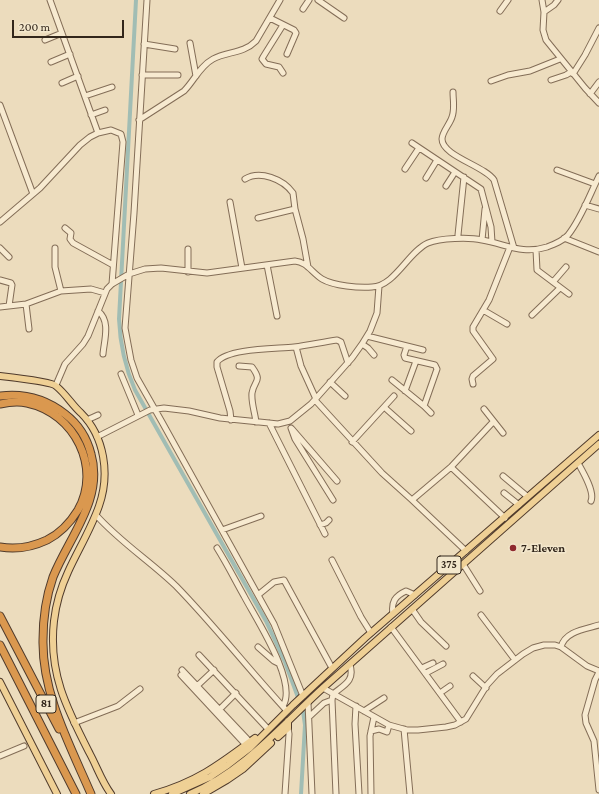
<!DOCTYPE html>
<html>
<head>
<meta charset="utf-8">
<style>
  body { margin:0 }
  #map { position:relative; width:599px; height:794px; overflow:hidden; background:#ecdcbd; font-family:"Crimson Pro",serif }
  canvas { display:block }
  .scale { position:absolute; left:12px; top:20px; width:112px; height:18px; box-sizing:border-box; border:2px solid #32261b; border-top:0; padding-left:5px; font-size:12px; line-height:14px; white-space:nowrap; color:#32261b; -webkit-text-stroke:3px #f3e7cc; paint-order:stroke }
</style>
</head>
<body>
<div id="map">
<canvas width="599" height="794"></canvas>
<div class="scale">200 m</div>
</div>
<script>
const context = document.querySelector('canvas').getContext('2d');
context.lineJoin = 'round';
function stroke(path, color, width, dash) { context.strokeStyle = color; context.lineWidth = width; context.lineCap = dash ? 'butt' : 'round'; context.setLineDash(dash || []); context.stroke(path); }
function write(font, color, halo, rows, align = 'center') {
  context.font = font + ' "Crimson Pro",serif'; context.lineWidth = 3; context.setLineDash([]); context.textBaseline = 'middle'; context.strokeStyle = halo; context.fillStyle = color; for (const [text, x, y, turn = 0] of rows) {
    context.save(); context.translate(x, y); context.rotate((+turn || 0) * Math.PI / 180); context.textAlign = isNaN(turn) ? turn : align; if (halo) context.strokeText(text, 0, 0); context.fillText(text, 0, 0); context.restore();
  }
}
stroke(new Path2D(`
  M136 0 119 319C120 344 125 367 135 390L266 621 285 662 303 711 305 725 301 794`), '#a1bdb4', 4);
const minor = new Path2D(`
  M50 0 98 133
  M147 0 134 213 125 328 131 360 137 378 162 422 274 624 303 696
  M318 0 344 18
  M542 0 544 12 543 30 546 40 585 88 599 103
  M303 9 309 0
  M500 11 508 0
  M544 12 554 5 558 0
  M270 18 294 30 296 33 287 54
  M45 40 62 33
  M190 43 196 76
  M144 44 175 49
  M51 62 70 54
  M283 73 279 67 266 64 262 59 263 57 283 25
  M573 74 585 55 599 28
  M142 75H178
  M551 80 566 75 571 72
  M491 81 508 75 530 71 560 59
  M62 83 78 76
  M453 92C453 100 455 109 452 117 450 124 442 132 442 139 442 156 485 166 494 180L514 248
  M590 94 599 82
  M85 96 112 87
  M0 105 33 194
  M91 115 105 110
  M139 120 184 91C194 81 200 66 213 59 228 51 243 54 256 41L280 0
  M412 143 481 189 491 227 492 242
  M405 169 419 148
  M557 170 595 184
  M426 178 437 160
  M245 179C260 170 283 179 293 193L295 209 303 239 308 267
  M446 186 455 172
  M230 202 242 268
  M585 205 599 209
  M258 218 295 209
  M0 222 40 188 80 145 90 137 98 133 111 130 121 134 123 142 112 284
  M65 228 71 233 70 239 73 243 113 265
  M458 235 464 177
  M564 238 599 252
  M482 240 485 209
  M0 248 9 257
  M55 248V267L61 291
  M188 249V272
  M536 250 537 270 569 294
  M267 265 277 316
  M0 280 11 283 12 285 9 306
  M553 282 566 267
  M26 304 29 329
  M0 307 26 304 61 291 91 289 105 293
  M483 310 507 324
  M98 311C111 321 104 341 103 354
  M532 315 560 288
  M367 336 423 350
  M362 344 368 348 374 355
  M296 347 301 366 316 399
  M239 366 252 367C263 382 254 380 252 393 251 402 255 413 256 422
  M121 374 138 415
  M392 380 424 406 437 369 435 365 405 358 404 355 407 346
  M330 382 345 396
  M473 384 472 379 473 376 493 359 473 331V327L489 300 510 247
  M56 385 65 364 83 344 88 336 107 289 112 284 129 274 145 269 161 268 207 273 295 261C307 262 312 273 322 279 334 286 359 288 372 287 395 286 408 252 428 243 440 238 469 237 482 240 506 244 522 255 547 247 555 244 563 241 568 235 581 219 590 194 599 176
  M405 391 416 361
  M315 400 382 473 412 500 466 551
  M424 406 431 413
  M384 407 411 431
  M484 409 503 433
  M87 420 98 415
  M231 420 230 411 217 367V362C228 348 277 349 294 347 309 345 323 342 337 340L341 342 348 363
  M269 423 325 534
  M291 428 295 439 333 500
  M292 429 337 481
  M97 437 150 410 164 408 189 411 220 418 269 423 278 424 290 421 311 404 352 358 362 344 370 331 377 313 379 286
  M352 442 394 396
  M578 463C583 472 595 492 591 501
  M451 467 505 518
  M503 476 528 497
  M504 493 519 505
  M412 500 451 467 493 422
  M96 515C120 542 150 561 176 586 215 626 249 670 287 711
  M320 525 326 523 329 520
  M222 530 261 516
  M217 548C227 564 235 580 244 596 256 619 298 682 283 706
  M332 560 361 617 371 633
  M463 564 480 591
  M258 595 274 582 284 580 332 668
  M412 609 421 622 446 646
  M393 614C391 602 395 596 406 591L415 595
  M481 615 515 660
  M391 627 461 722
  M258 647 274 661 278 663
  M561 647C565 631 586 629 599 625
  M199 655 268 729
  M422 668 433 663
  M182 670 250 742
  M599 672 595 680 585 715 586 723 594 741 599 790
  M426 673 443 664
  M181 675 246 745
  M473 676 486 688
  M197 686 214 670
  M323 688 389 725 407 730H418L446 727 455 725 466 719 487 685 497 674 523 654 533 648 544 645H555L561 647 587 666 599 671
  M440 693 450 686
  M308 703 312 794
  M356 706 355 724 359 794
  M220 709 236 693
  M364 711 384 698
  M309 717 324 703 332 700
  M74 723 118 706 140 689
  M404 729 410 794
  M371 731 379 729 387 732 389 725
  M0 756 24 746
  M285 794 289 734 288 728
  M336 794 332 700 333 694C344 685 355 681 350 665
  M371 794 370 736 374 717`);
const major = new Path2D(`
  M0 376C9 377 52 382 56 386 66 394 72 405 81 413 105 437 110 475 99 506 91 529 78 550 68 572 61 587 56 604 54 621 48 673 67 709 90 754 97 767 102 782 111 794
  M0 682 57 794
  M278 737 288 728V721
  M154 794C197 782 220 764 255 738
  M172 794 210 777 228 765 250 748 293 705 365 638 599 435
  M190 794C244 771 281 726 324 687 415 606 507 525 599 444
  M203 794 227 780 243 769 271 743`);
const highway = new Path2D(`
  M0 396C24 393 46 399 65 414 78 424 87 438 91 454 104 499 69 537 53 577 46 597 43 619 43 640 42 694 70 745 91 794
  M0 404C9 402 18 401 27 403 75 413 102 468 78 510 70 523 61 533 47 540 32 547 17 550 0 547
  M0 616 59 729
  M0 645 76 794`);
stroke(minor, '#836d57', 7);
stroke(major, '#503b2c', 8);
stroke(highway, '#503b2c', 9);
stroke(minor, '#f7ead0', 5);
stroke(major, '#efd095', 6);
stroke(highway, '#da984f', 7);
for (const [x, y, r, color] of [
  [513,548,4,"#8f292e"]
]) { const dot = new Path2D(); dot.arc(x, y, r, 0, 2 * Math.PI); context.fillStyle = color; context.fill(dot); stroke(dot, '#f3e7cc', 1.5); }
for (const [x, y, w] of [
  [449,565,24],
  [46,704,20]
]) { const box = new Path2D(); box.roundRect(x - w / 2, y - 9, w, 18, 3); context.fillStyle = '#f3e7cc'; context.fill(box); stroke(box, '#32261b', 1); }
write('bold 11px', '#32261b', null, [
  ["375",449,565],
  ["81",46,704]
]);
write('bold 12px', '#32261b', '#f3e7cc', [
  ["7-Eleven",521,548]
], 'left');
</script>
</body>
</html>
